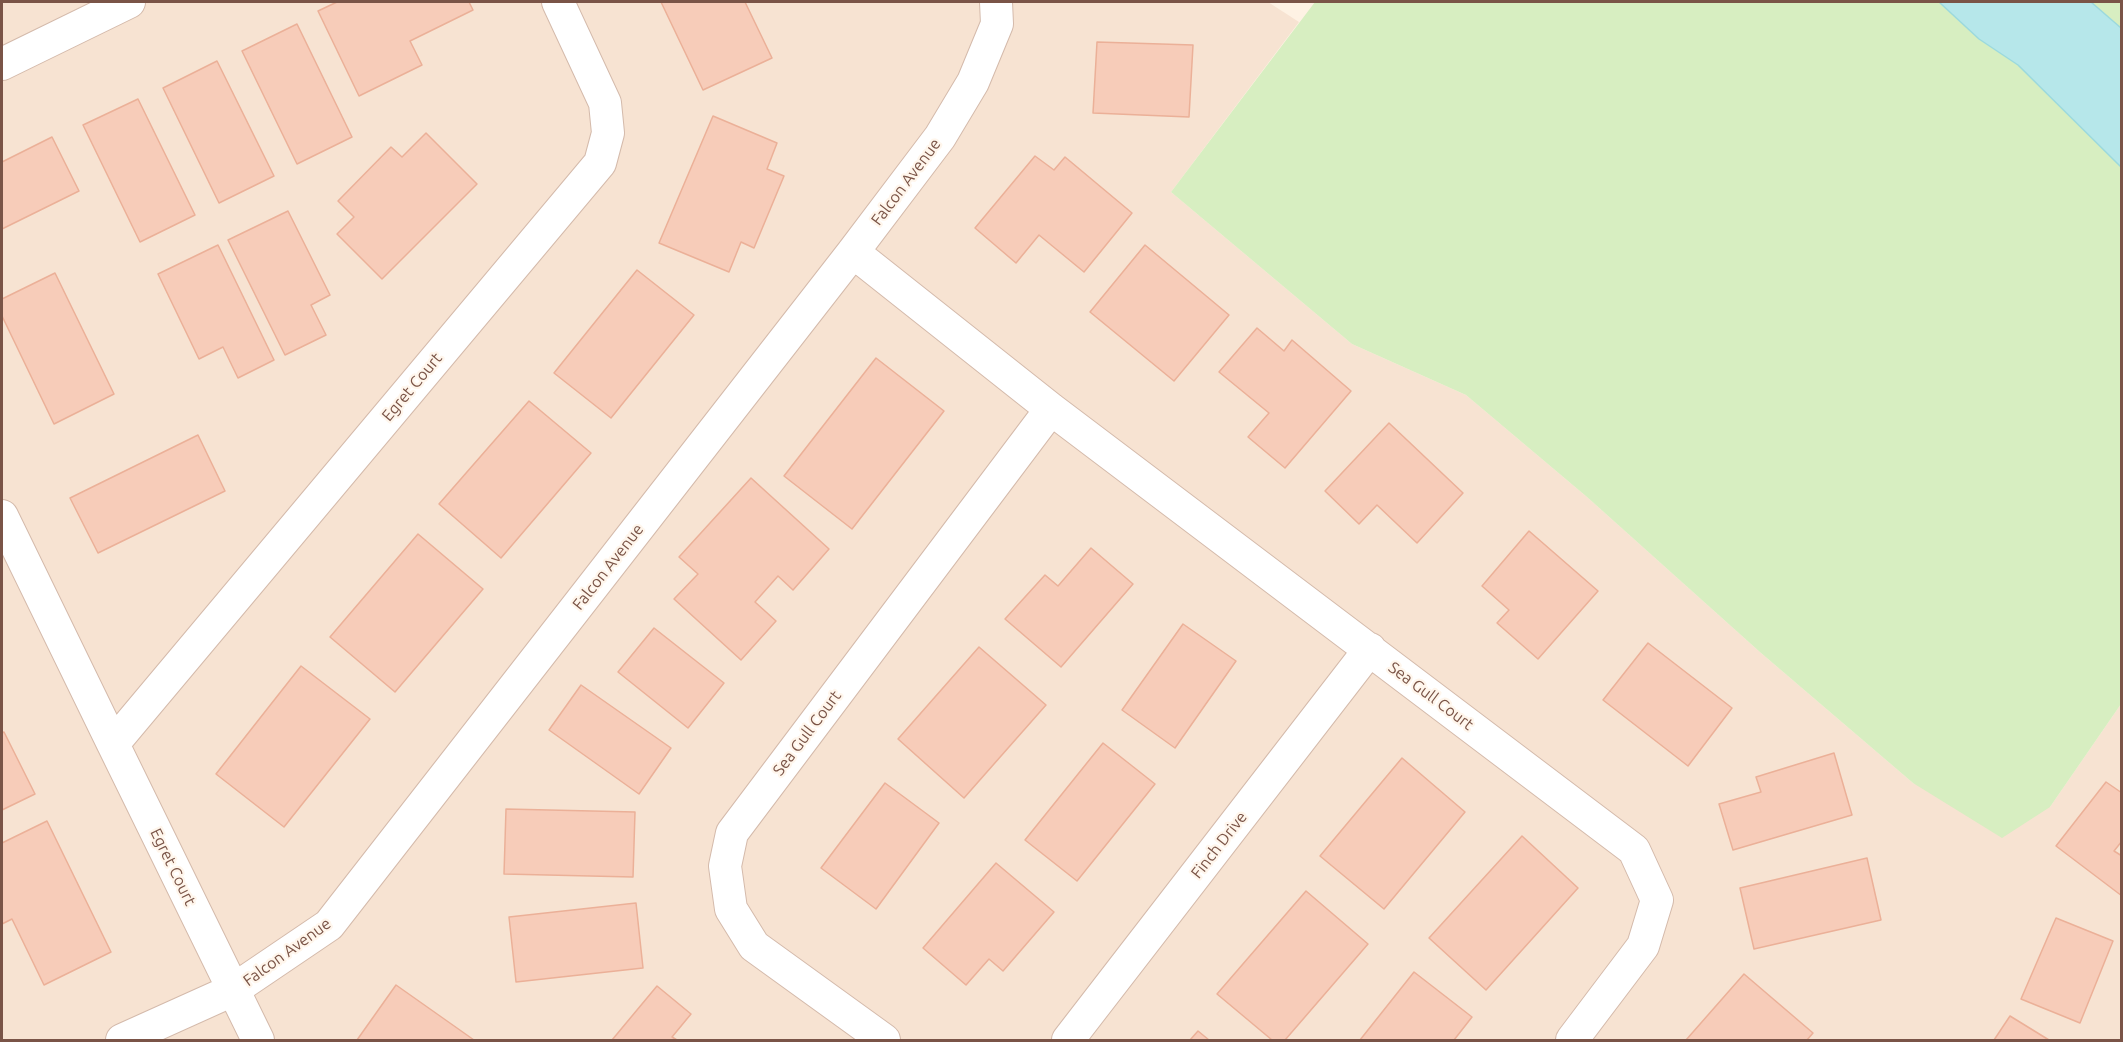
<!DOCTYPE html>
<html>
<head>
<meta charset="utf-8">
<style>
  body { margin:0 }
  #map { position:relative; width:2123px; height:1042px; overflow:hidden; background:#fef2e4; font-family:Ubuntu,sans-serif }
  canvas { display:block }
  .frame { position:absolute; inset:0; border:3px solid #7a5447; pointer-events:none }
</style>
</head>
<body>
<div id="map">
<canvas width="2123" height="1042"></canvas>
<div class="frame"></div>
</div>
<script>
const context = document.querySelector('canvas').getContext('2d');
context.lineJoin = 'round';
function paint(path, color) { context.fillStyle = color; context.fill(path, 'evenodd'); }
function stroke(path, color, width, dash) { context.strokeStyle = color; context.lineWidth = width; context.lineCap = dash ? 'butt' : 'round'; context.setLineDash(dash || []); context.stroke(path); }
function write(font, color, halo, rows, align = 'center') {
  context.font = font + ' Ubuntu,sans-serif'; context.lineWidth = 4.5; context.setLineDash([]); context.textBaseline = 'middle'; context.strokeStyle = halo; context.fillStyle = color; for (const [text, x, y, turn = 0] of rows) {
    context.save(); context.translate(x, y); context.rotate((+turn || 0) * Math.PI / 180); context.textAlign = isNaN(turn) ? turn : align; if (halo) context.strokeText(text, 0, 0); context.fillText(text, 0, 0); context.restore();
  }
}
paint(new Path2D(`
  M2 2H1268L1299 22 1171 192 1352 344 1466 395 1587 497 1761 653 1913 783 2050 807 2121 704V1040H2Z`), '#f7e3d2');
paint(new Path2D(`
  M1315 2H1939L1979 39 2018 65 2121 167V704L2050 807 2002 838 1913 783 1761 653 1587 497 1466 395 1352 344 1171 192Z
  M2091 2H2121V28Z`), '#d7eec1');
const water = new Path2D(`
  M1939 2H2091L2121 28V167L2018 65 1979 39Z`);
paint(water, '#b6e7ea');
stroke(water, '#9bd9dd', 1.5);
const building = new Path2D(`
  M337 2H469L473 10 410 41 422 65 359 96 318 11Z
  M661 2H745L772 58 703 90Z
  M297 24 352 137 297 164 242 51Z
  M1097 42 1193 45 1189 117 1093 113Z
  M217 61 274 176 219 203 163 88Z
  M138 99 195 215 140 242 83 125Z
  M713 116 777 143 767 169 784 176 754 248 741 242 729 272 659 243Z
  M426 133 477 184 382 279 337 234 354 217 338 201 391 147 402 157Z
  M52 137 79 191 2 229V162Z
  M1035 156 1054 170 1065 157 1132 213 1084 272 1039 235 1016 263 975 228Z
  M288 211 330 295 311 305 326 335 285 355 228 240Z
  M218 245 274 360 238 378 223 347 199 359 158 274Z
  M1145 245 1229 315 1174 381 1090 312Z
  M637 270 694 315 611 418 554 373Z
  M55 273 114 394 54 424 2 316V299Z
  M1257 328 1284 351 1292 340 1351 391 1285 468 1248 437 1269 413 1219 372Z
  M876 358 944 411 852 529 784 476Z
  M529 401 591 453 501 558 439 504Z
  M1389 423 1463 493 1417 543 1377 505 1359 524 1325 491Z
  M198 435 225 491 98 553 70 498Z
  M751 478 829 549 793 590 778 576 755 602 776 621 741 660 674 599 698 574 679 557Z
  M1529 531 1598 591 1538 659 1497 623 1509 610 1482 586Z
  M418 534 483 589 395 692 330 637Z
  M1091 548 1133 584 1061 667 1005 619 1045 575 1058 586Z
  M1183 624 1236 661 1175 748 1122 710Z
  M654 628 724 683 688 728 618 672Z
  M1648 643 1732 708 1688 766 1603 700Z
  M979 647 1046 705 964 798 898 739Z
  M301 666 370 719 284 827 216 774Z
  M581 685 671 748 639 794 549 730Z
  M4 732 35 794 2 810V733Z
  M1103 743 1155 784 1077 881 1025 840Z
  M1834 753 1852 815 1733 850 1719 804 1761 792 1756 777Z
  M1402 758 1465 812 1384 909 1320 856Z
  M2106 782 2122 793V841L2114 851 2122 856V896L2056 846Z
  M885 783 939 823 876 909 821 868Z
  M506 809 635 812 633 877 504 874Z
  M47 821 111 952 44 985 12 919 2 924V843Z
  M1522 836 1578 888 1486 990 1429 938Z
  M1867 858 1881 920 1754 949 1740 888Z
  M996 863 1054 912 1003 971 989 959 966 985 923 948Z
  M1306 891 1368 944 1285 1040H1272L1217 994Z
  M636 903 643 968 516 982 509 917Z
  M2056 918 2113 941 2080 1023 2021 999Z
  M1414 972 1472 1017 1454 1040H1360Z
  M1744 974 1813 1033 1807 1040H1686Z
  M396 985 474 1040H357Z
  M657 986 691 1014 672 1037 677 1040H612Z
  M2010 1016 2049 1040H1994Z
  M1198 1031 1209 1040H1190Z`);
paint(building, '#f7ccb9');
stroke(building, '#ebb098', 1.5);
const street = new Path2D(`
  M2 64 129 2
  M853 252 1051 409 1634 850 1657 900 1643 946 1572 1040
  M2 516 113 744 600 163 608 133 605 103 558 2
  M113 744 258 1040
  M122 1040 233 990 329 925 853 252 940 137 973 82 997 24 996 2
  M884 1040 754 946 731 909 725 866 732 833 1051 409
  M1068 1040 1370 649`);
stroke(street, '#d4baab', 34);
stroke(street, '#fff', 32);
write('16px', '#7a5447', '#fff6ec', [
  ["Falcon Avenue",906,182,-53],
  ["Egret Court",412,387,-50],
  ["Falcon Avenue",608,567,-52],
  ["Sea Gull Court",1431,696,37],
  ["Sea Gull Court",807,733,-53],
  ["Finch Drive",1219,845,-52],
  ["Egret Court",173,867,64],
  ["Falcon Avenue",287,952,-36]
]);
</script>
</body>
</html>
